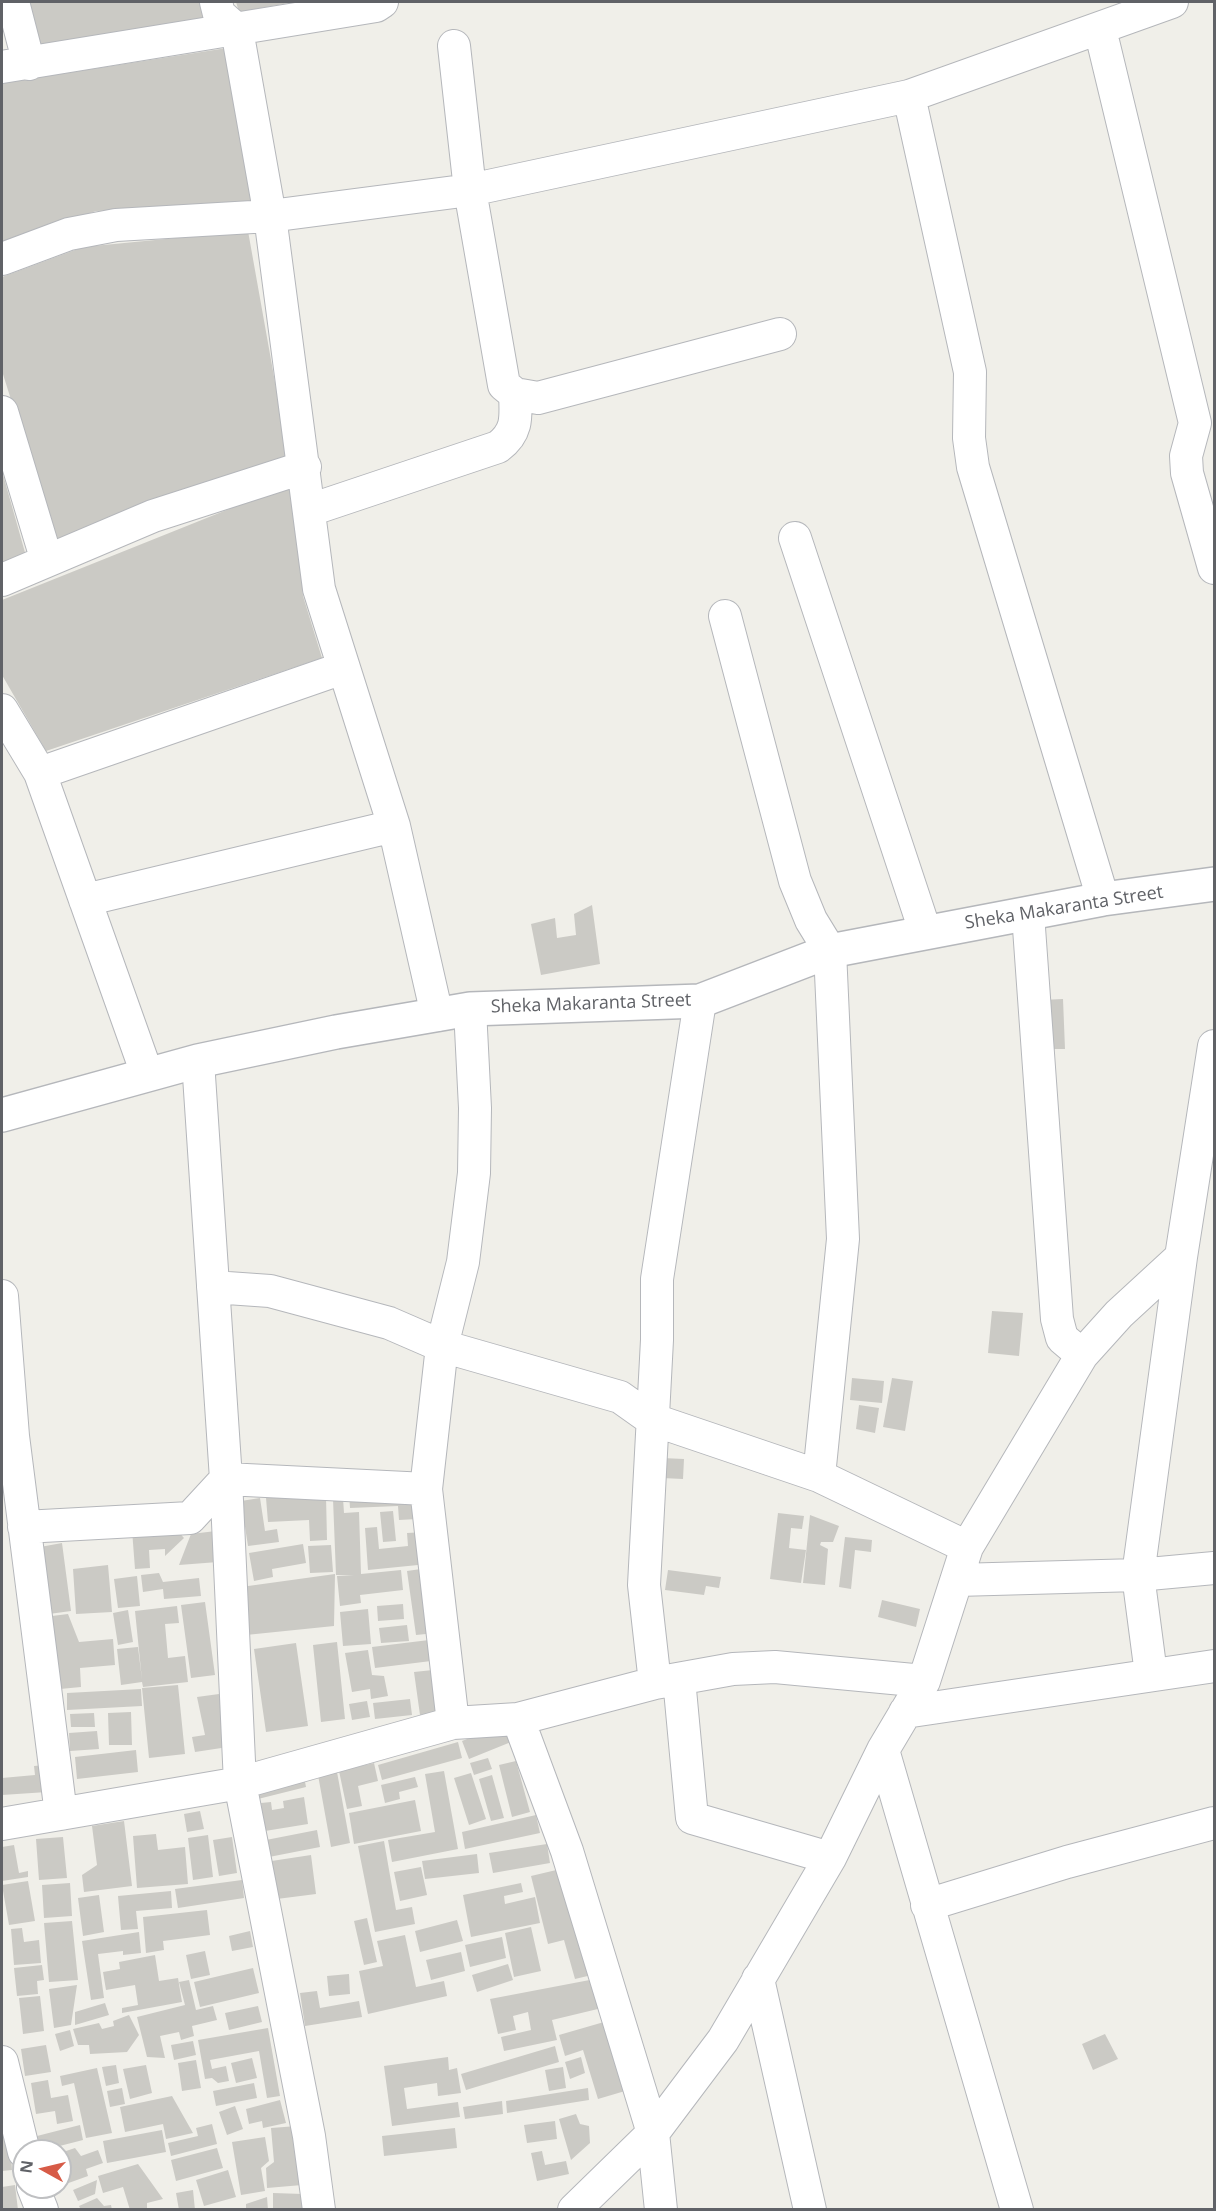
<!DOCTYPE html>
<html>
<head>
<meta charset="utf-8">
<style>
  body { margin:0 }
  #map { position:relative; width:1216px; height:2211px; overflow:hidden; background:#f0efe9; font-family:"Open Sans",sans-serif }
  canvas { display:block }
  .frame { position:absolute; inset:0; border:3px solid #606267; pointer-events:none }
  .north { position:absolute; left:12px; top:2139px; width:60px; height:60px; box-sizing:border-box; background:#fff; border:2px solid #bfc0c2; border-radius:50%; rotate:278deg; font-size:16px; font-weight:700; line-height:24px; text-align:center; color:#606267 }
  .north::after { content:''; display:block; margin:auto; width:21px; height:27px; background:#d75b47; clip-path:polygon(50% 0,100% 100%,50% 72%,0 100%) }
</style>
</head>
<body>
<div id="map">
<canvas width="1216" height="2211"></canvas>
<div class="frame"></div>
<div class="north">N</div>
</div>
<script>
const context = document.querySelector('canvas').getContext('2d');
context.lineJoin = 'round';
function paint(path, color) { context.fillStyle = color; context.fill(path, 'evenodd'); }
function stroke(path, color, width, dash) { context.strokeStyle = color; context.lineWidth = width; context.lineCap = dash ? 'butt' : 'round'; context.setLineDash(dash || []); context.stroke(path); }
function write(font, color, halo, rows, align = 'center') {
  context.font = font + ' "Open Sans",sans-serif'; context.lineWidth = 4.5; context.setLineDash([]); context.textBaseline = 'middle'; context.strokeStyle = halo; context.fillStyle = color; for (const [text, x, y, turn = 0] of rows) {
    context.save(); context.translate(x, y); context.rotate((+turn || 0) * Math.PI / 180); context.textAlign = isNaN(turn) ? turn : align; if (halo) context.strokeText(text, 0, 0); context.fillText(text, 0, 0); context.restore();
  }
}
paint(new Path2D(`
  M25 2H205L210 22 37 50Z
  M236 2H289V3L239 12Z
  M227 48 252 206 96 211 2 244V83Z
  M248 231 288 455 56 543 2 371V277L83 247Z
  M2 471 26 556 2 566Z
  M294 483 303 596 322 658 46 751 2 675V600Z
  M592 905 600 964 541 975 531 924 555 918 557 938 576 935 574 914Z
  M1063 999 1065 1049H1046L1041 1000Z
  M992 1311 1023 1313 1019 1356 988 1353Z
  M852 1378 884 1381 882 1403 850 1400Z
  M892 1378 913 1381 905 1431 883 1427Z
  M859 1405 879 1408 875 1433 856 1429Z
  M662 1458 684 1459 683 1479 662 1478Z
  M415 1490 417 1519 399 1520 398 1506 350 1508 349 1493Z
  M326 1496 327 1540 310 1541 309 1520 268 1522 266 1498Z
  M260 1498 265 1531 277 1529 279 1542 248 1546 241 1501Z
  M343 1498 344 1513 359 1512 361 1574 401 1570 403 1590 360 1595 361 1603 340 1606 337 1576 354 1575H336L333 1499Z
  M393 1511 396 1541 383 1542 380 1512Z
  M778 1513 804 1516 802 1529 791 1528 789 1548 806 1550 801 1583 770 1579Z
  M810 1515 839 1526 833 1542H821L820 1545 828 1549 825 1585 803 1583Z
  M174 1527 184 1538 165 1556V1549L149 1550 150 1568 135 1569 132 1530Z
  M377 1527 379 1549 408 1546 407 1533 425 1532 428 1564 368 1570 365 1528Z
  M216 1531 218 1562 179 1565 191 1534Z
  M845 1537 872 1540 871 1552 855 1550 851 1589 839 1587Z
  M62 1543 71 1611 49 1614 40 1547Z
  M303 1544 306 1563 272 1569 273 1577 254 1581 249 1553Z
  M331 1545 333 1572 310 1573 308 1546Z
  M108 1565 112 1612 76 1614 73 1569Z
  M428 1568 434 1609 426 1634 416 1635 407 1571Z
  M668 1570 721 1577 719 1588 706 1586 704 1595 665 1590Z
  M159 1573 163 1582 199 1578 201 1596 164 1599 163 1589 143 1592 141 1575Z
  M335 1574 334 1626 246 1635 241 1587Z
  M137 1576 140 1606 118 1608 114 1579Z
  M882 1600 920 1609 916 1627 878 1617Z
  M205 1602 215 1675 191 1678 181 1605Z
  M403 1604 404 1619 378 1621 377 1606Z
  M177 1606 179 1623 165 1624 168 1658 185 1656 188 1682 143 1687 142 1682 121 1685 117 1649 138 1647 142 1680 135 1611Z
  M368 1609 371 1644 343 1646 340 1612Z
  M128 1610 133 1642 118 1645 113 1613Z
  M68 1614 79 1642 113 1639 115 1665 80 1668 81 1687 60 1689 52 1616Z
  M407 1625 409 1641 381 1643 379 1628Z
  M429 1640 431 1661 375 1668 372 1647Z
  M337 1642 345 1719 321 1722 313 1645Z
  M296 1643 308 1726 266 1732 254 1649Z
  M368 1650 372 1675 384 1676 388 1696 371 1699 370 1689 352 1692 345 1653Z
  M433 1670 440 1712 420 1715 414 1672Z
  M178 1685 185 1754 149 1758 142 1688Z
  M141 1689 142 1706 67 1710V1693Z
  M219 1694 228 1747 195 1752 192 1737 205 1735 197 1697Z
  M410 1699 412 1715 375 1719 373 1703Z
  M367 1701 370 1717 352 1720 349 1704Z
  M131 1712 132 1745H109L108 1713Z
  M94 1713 95 1727H71L70 1714Z
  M505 1724 511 1742 469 1759 462 1741Z
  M97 1731 99 1749 70 1751 69 1733Z
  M458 1742 462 1758 382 1780 378 1765Z
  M136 1750 138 1772 77 1779 75 1757Z
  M488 1758 492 1769 474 1775 470 1763Z
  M516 1761 530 1812 512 1817 499 1765Z
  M374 1763 378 1781 358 1786 362 1806 347 1809 339 1771Z
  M45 1765 47 1792 2 1795V1778L35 1775 34 1766Z
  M303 1771 306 1787 258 1799 254 1784Z
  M444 1771 458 1849 392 1862 388 1840 435 1832 425 1774Z
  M337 1772 350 1843 331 1847 318 1775Z
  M471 1773 486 1819 469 1825 454 1778Z
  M492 1775 504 1818 491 1821 479 1779Z
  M415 1777 418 1787 399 1792 400 1799 385 1803 381 1785Z
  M304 1797 308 1824 265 1831 261 1803 271 1802 272 1810 284 1808 283 1801Z
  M415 1800 421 1831 354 1844 349 1813Z
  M200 1811 204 1829 187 1832 184 1814Z
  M536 1815 540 1833 465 1849 462 1832Z
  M124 1821 132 1886 84 1892 82 1875 97 1865 92 1826Z
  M317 1830 320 1847 269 1857 266 1840Z
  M156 1834 158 1850 185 1847 188 1884 137 1888 133 1836Z
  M208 1835 213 1877 193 1880 188 1838Z
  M63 1837 67 1878 39 1880 36 1839Z
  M232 1837 237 1873 219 1876 213 1840Z
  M384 1841 396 1910 412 1907 415 1924 375 1932 358 1846Z
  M547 1844 550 1863 493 1873 489 1853Z
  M14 1845 19 1873 28 1871V1877L2 1881V1847Z
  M477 1854 479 1873 425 1879 422 1861Z
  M311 1855 316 1894 269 1900 265 1862Z
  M421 1867 427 1895 400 1901 394 1872Z
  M569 1867 596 1974 575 1979 564 1940 548 1944 531 1876Z
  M242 1880 244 1898 178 1908 175 1889Z
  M28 1881 35 1921 9 1925 2 1885Z
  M70 1883 72 1916 44 1918 42 1885Z
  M521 1883 523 1892 504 1896 505 1904 535 1897 540 1923 471 1937 463 1895Z
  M171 1891 172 1908 136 1911 138 1929 121 1930 118 1896Z
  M99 1895 104 1932 83 1936 78 1898Z
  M207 1910 210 1935 163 1941 164 1950 146 1953 143 1917Z
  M367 1918 377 1962 364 1965 354 1921Z
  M457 1920 463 1941 420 1952 415 1931Z
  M72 1921 78 1980 49 1982 44 1923Z
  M531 1927 541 1971 514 1977 505 1933Z
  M22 1928 24 1942 39 1940 41 1963 14 1965 11 1929Z
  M250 1931 253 1947 232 1951 229 1936Z
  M139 1932 141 1953 123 1955V1951L98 1954 104 1998 91 2000 82 1941Z
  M405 1935 416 1987 444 1981 447 1996 368 2014 359 1971 383 1966 377 1941Z
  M502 1937 506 1958 470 1967 465 1945Z
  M205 1951 210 1975 191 1979 186 1955Z
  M461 1952 465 1971 431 1980 426 1960Z
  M155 1955 159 1981 178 1978 182 2002 122 2013V2008L138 2005 135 1985 106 1990 103 1972 120 1969 119 1962Z
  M508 1964 513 1980 477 1992 472 1975Z
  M42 1965 44 1980 37 1981 38 1994 17 1996 14 1968Z
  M253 1968 259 1993 200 2007 194 1982Z
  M349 1974 350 1994 329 1996 327 1976Z
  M595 1979 602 2008 552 2020 557 2040 504 2051 501 2037 531 2030 528 2012 513 2016 516 2030 498 2034 490 1999Z
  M189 1980 196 2010 213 2006 217 2020 192 2026 194 2036 181 2040 179 2032 160 2036 165 2058 147 2057 137 2017 185 2005 179 1982Z
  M77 1985 71 2025 54 2028 49 1989Z
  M317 1991 320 2008 359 2001 362 2017 305 2026 300 1993Z
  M40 1996 44 2031 23 2034 19 1998Z
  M105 2003 109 2015 75 2025V2012Z
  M258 2006 262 2022 229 2030 225 2013Z
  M129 2015 139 2035 127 2052 90 2054 89 2045H78L73 2029 99 2023 102 2029 114 2026 113 2021Z
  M604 2022 625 2091 598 2099 583 2050 565 2056 559 2035Z
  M268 2028 280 2096 267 2098 259 2051 210 2060 212 2069 226 2066 229 2081 218 2083 212 2078 205 2079 198 2040Z
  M70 2030 74 2046 60 2051 55 2034Z
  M1105 2034 1118 2059 1093 2070 1082 2044Z
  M193 2041 196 2055 174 2060 171 2045Z
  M46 2045 51 2072 25 2076 21 2049Z
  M555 2046 559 2062 466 2090 461 2074Z
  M448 2057 449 2070 457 2068 461 2093 438 2096 437 2083 404 2088 407 2109 458 2102 460 2117 392 2126 384 2066Z
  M581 2057 585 2073 570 2079 565 2062Z
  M252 2058 257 2078 236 2083 231 2063Z
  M196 2060 201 2088 182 2091 178 2063Z
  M116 2065 119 2083 106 2086 102 2067Z
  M146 2065 152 2093 130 2099 123 2069Z
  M563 2067 566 2088 549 2091 545 2070Z
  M97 2068 112 2133 86 2138 74 2083 62 2086 60 2076Z
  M48 2080 51 2098 68 2095 73 2121 57 2124 55 2111 36 2114 31 2083Z
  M254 2083 257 2098 216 2106 213 2091Z
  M122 2088 125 2104 110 2107 107 2091Z
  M588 2088 589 2100 507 2113 506 2101Z
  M172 2096 193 2133 166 2139 163 2124 125 2132 120 2107Z
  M280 2100 286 2123 263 2128 262 2121 249 2124 246 2109Z
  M502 2101 503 2114 465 2119 463 2107Z
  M235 2106 243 2129 227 2135 219 2112Z
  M576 2114 580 2124 589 2126 590 2143 571 2160 559 2119Z
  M555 2121 557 2139 527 2143 524 2125Z
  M212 2124 217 2144 171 2156 168 2143 198 2136 196 2128Z
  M80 2125 83 2140 40 2151 37 2136Z
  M297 2126 302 2185 267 2188 266 2168 274 2162 271 2128Z
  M455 2128 457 2148 384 2156 382 2136Z
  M162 2130 166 2152 107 2163 103 2141Z
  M10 2137 12 2170 2 2171V2138Z
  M265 2137 269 2161 261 2168 265 2191 241 2195 232 2142Z
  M75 2148 81 2156 98 2150 103 2163 86 2169 88 2176 63 2185 60 2175V2153Z
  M217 2148 223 2168 176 2181 171 2160Z
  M542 2151 545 2165 566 2161 569 2174 537 2181 531 2153Z
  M138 2164 163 2199 147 2203V2210H130L123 2187 103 2193 98 2176Z
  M228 2170 236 2197 204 2206 196 2180Z
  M97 2180 95 2194 78 2201 73 2190Z
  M15 2185 18 2210 2 2209V2187Z
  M193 2190 195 2210H179L176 2193Z
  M273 2193 303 2194 302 2210H273Z
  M267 2197 268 2210H246V2204Z
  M97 2198 104 2206 111 2205 112 2210H81L79 2206Z`), '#cbcac5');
const minor = new Path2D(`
  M13 2 29 64
  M216 2 219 14 237 30 270 216 319 589 394 826 437 1015
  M1100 29 1195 423 1186 456 1187 473 1214 568
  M454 46 470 190 504 385 515 394 538 398 780 334
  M2 67 376 6 382 2
  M909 96 970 372 969 438 973 467 1103 899
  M2 259 69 234 116 225 270 216 470 190 909 96 1172 2
  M2 412 47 561
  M310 510 498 447C518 432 516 417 515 394
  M795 538 925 931
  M2 580 153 516 305 467
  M725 616 795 881 811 920 830 951 843 1239 819 1476
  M2 710 40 773 147 1074
  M40 773 343 668
  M85 900 394 826
  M1028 914 1057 1319 1062 1338 1082 1355
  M198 1061 226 1479 240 1783 309 2136 319 2210
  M213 1287 270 1291 389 1323 442 1346 620 1397 651 1419 819 1476 967 1547
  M2 1296 13 1436 61 1814
  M24 1527 190 1518 226 1479 426 1489
  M957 1580 1138 1575 1214 1568
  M1151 1674 1138 1575 1181 1257 1214 1046
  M679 1679 692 1818 830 1858
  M655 1683 644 1585 657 1340V1279L700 1001
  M905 1712 1214 1666
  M518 1719 567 1851 653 2133 661 2210
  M453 1723 426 1489 442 1346 463 1262 474 1173 475 1108 470 1009
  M883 1750 1017 2210
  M2 1824 240 1783 453 1723 518 1719 655 1683 733 1669 775 1667 924 1681
  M927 1905 1067 1862 1214 1823
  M758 1979 810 2210
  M2 2062 24 2152
  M33 2187 42 2210
  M574 2210 653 2133 723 2040 830 1858 883 1750 924 1681 967 1547 1082 1355 1119 1314 1181 1257`);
const tertiary = new Path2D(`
  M2 1115 198 1061 336 1032 470 1009 700 1001 830 951 1103 899 1214 884`);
stroke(minor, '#b5b7bb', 34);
stroke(tertiary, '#b5b7bb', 36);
stroke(minor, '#fff', 32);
stroke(tertiary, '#fff', 33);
write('18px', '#606267', '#fff', [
  ["Sheka Makaranta Street",1064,908,-9],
  ["Sheka Makaranta Street",591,1004,-2]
]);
</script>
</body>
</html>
